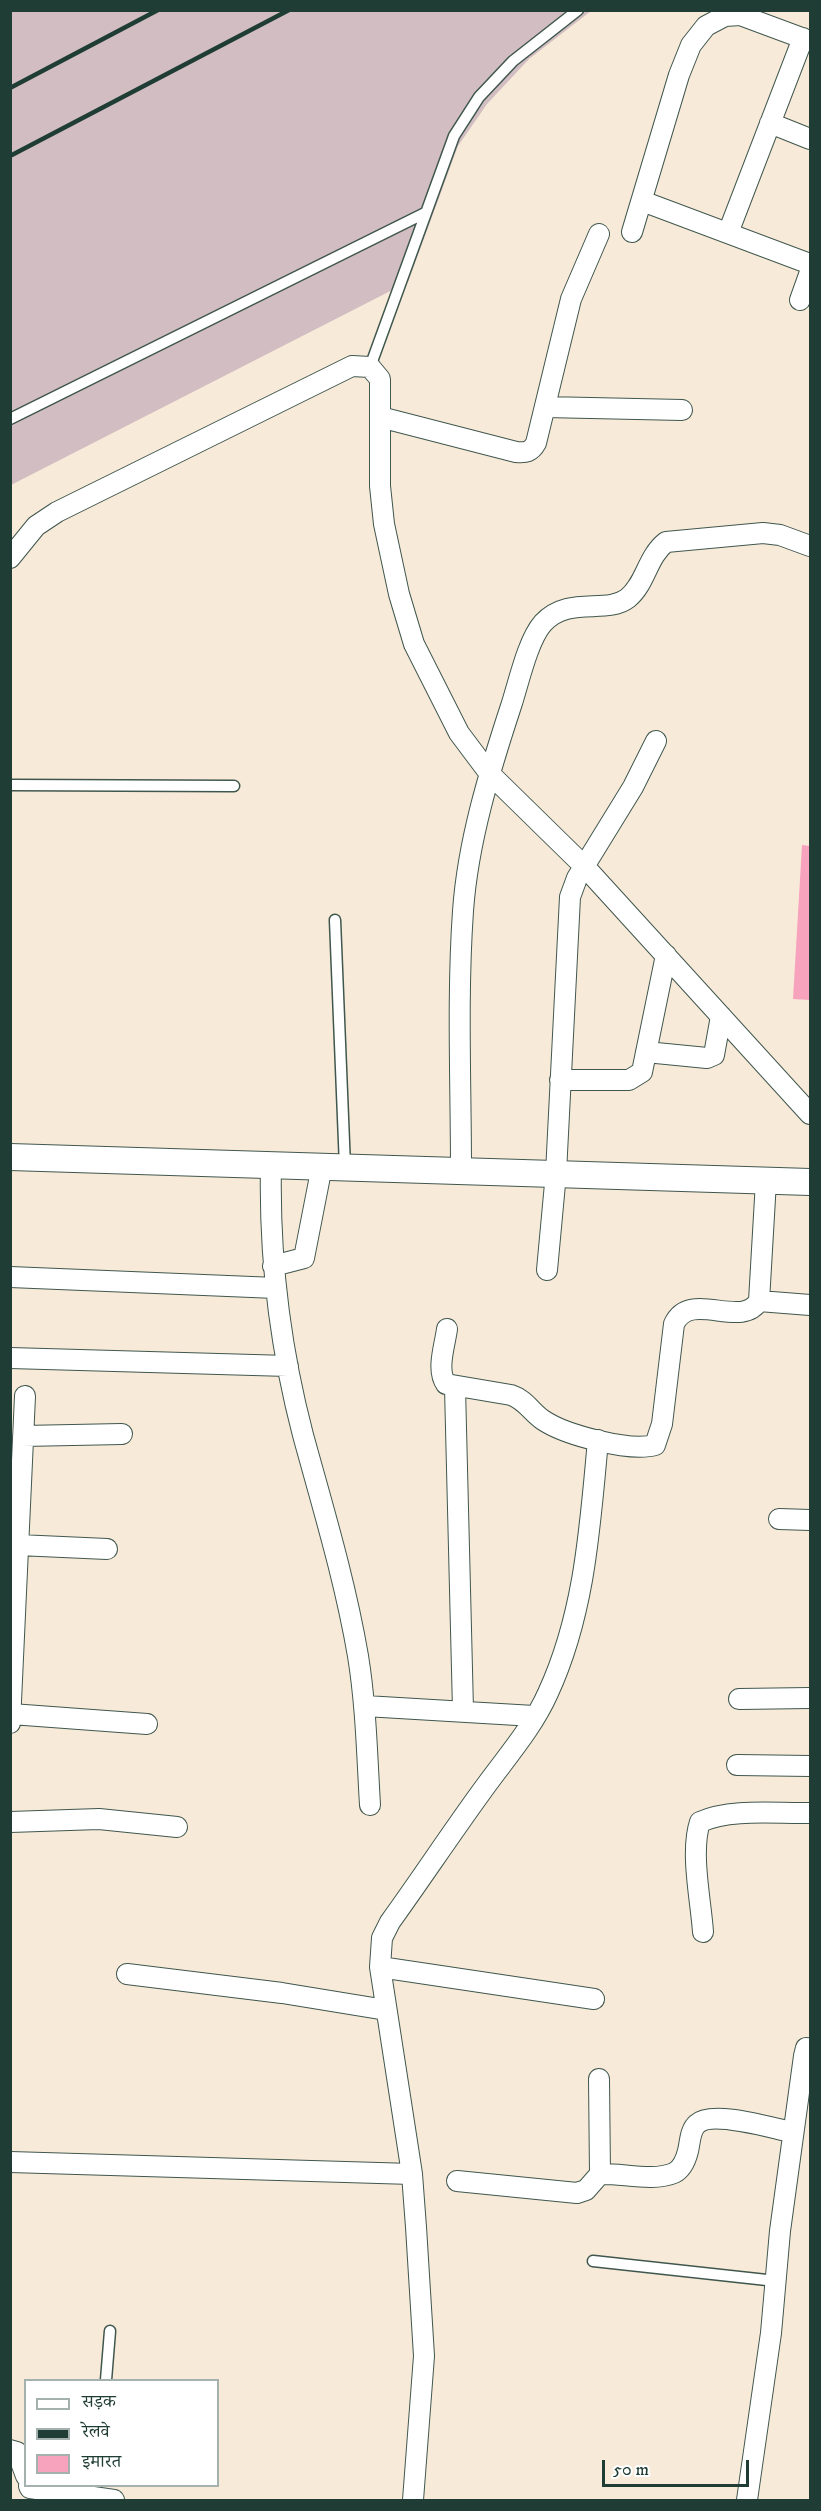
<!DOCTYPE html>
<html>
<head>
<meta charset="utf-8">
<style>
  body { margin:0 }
  #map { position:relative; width:821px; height:2511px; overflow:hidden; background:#f8ead9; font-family:"IM FELL DW Pica","Noto Serif Devanagari",serif }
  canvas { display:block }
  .frame { position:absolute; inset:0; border:12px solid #1f3d34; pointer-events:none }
  .legend { position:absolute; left:24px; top:2379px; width:195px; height:108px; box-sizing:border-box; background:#fff; border:2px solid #a5b1ae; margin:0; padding:8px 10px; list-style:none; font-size:18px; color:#1f3d34 }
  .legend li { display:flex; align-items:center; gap:12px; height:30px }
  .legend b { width:30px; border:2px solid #a5b1ae }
  .scale { position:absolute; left:602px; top:2460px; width:147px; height:27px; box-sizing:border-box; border:3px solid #1f3d34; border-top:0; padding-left:8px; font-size:18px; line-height:21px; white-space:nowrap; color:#1f3d34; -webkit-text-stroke:4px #fff; paint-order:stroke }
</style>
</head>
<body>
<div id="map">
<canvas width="821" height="2511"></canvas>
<div class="frame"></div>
<ul class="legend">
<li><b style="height:8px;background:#fff"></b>सड़क</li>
<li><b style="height:8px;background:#1f3d34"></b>रेलवे</li>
<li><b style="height:16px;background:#f7a3bd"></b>इमारत</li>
</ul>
<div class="scale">50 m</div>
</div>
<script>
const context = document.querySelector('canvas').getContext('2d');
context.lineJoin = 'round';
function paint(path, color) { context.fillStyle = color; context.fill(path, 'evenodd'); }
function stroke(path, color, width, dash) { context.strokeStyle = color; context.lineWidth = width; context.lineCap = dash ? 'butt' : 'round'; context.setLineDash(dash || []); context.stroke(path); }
paint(new Path2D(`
  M11 11H591L529 59 487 104 458 146 408 282 11 485Z`), '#d2bec2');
paint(new Path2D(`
  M802 845 810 846V1000L793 999Z`), '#f7a3bd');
const service = new Path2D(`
  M370 367 454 136 479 97 513 61 578 10
  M10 419 425 213
  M10 785 234 786
  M335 920 345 1167
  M593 2261 776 2281
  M106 2380 110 2331`);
const minor = new Path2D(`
  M770 123 810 139
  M642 201 810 264
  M632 232 679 75 691 45 706 26 725 16 740 15 810 41
  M728 233 803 38
  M800 300 810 272
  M545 407 682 410
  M380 417 516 452C526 453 531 452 536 443L571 299 599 234
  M10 558 36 526 57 512 352 366 370 367 380 379V486L384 524 399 594 414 644 459 733 489 773 585 867 810 1114
  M646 1052 707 1058 714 1055 721 1016
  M560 1080H629L642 1072 666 955
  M271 1165C269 1256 280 1347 303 1435 323 1508 345 1580 358 1656 366 1705 367 1755 370 1805
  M461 1170C461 1084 457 997 463 911 468 840 490 770 512 703 519 681 528 640 543 623 569 595 606 615 628 598 646 583 647 557 666 542L763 533 780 535 810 546
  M273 1266 304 1258 322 1166
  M547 1270 556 1173 570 897 577 878 633 787 656 741
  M10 1277 276 1288
  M759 1301 810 1305
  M447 1329C445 1345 436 1370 446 1384L511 1395C526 1400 531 1412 543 1420 565 1435 630 1452 655 1445L662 1424 674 1324C690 1289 741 1330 759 1301L766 1181
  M10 1358 288 1366
  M455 1388 463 1710
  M23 1436 122 1434
  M779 1519 810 1520
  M18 1545 107 1549
  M739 1699 810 1698
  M365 1706 534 1716
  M11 1714 147 1724
  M10 1723 25 1396
  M737 1765 810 1766
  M10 1822 99 1819 177 1827
  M703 1932C701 1901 690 1852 700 1822 732 1808 777 1814 810 1813
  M380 1967 594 1999
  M127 1974 282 1993 386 2010
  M599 2079 600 2174
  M10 2162 412 2174
  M457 2181 577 2193 586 2190 600 2174C622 2173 653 2182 674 2173 682 2169 686 2159 688 2151 690 2143 690 2130 697 2124 712 2110 771 2128 791 2132
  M10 2450 17 2452 26 2476
  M29 2486 30 2488 114 2500
  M413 2500 424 2356 416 2227 412 2174 380 1967 382 1938 390 1922C421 1879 450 1835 482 1791 504 1760 532 1729 548 1693 585 1613 590 1526 598 1440
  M747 2500 771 2333 780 2231 804 2056 806 2048 810 2050`);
const tertiary = new Path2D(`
  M10 1157 810 1182`);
stroke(service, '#40574d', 13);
stroke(minor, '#40574d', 22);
stroke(tertiary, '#40574d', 28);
stroke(service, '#fff', 10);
stroke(minor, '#fff', 20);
stroke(tertiary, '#fff', 26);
stroke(new Path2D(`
  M10 88 158 10
  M10 156 289 10`), '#1f3d34', 4.5);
</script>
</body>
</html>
